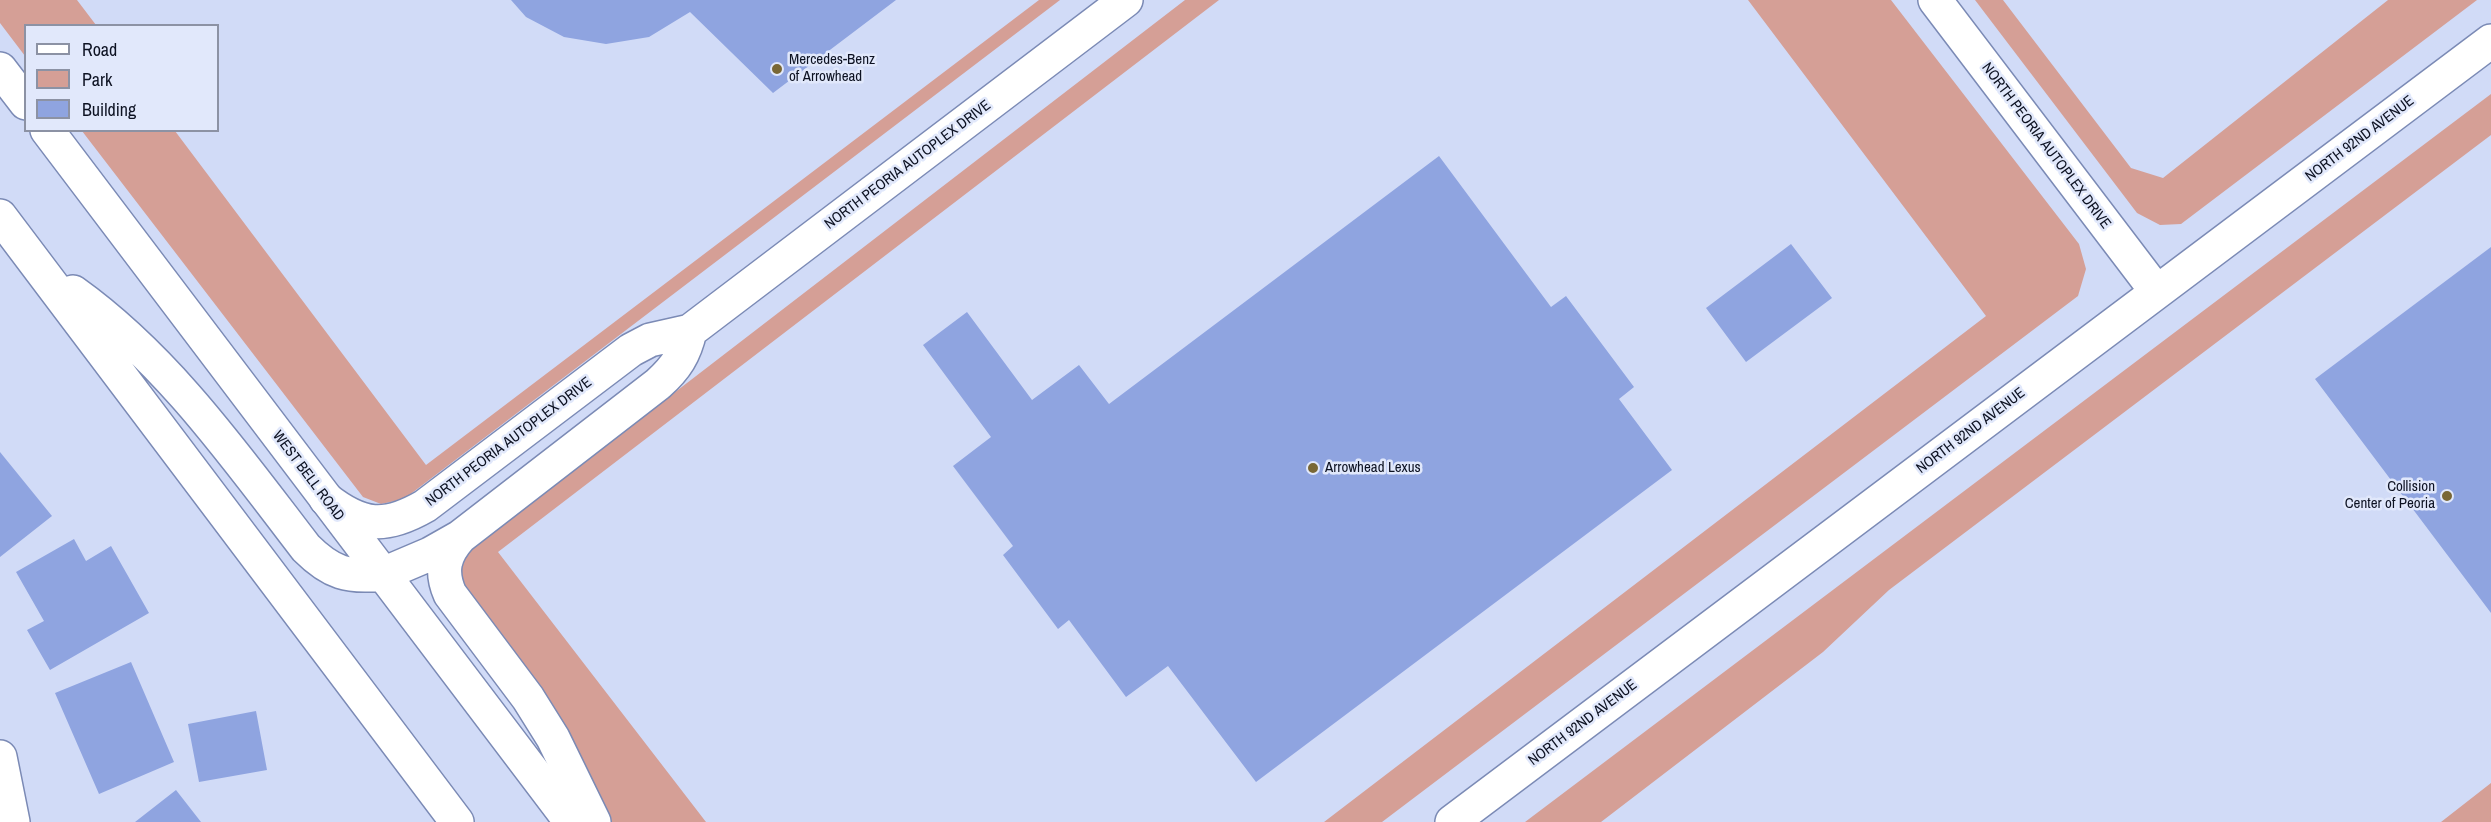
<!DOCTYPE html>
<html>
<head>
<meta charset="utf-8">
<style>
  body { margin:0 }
  #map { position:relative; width:2491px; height:822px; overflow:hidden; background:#d1dbf7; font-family:"Archivo Narrow",sans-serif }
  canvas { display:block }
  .legend { position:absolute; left:24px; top:24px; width:195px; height:108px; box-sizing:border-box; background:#e1e8fb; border:2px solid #8c92a4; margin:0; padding:8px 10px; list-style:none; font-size:18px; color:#0d1222 }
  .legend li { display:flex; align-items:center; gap:12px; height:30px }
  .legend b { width:30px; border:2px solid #8c92a4 }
</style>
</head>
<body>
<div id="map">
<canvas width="2491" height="822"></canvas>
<ul class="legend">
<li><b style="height:8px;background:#fff"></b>Road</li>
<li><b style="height:16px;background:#d59f96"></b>Park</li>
<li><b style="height:16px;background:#8fa4e0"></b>Building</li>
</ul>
</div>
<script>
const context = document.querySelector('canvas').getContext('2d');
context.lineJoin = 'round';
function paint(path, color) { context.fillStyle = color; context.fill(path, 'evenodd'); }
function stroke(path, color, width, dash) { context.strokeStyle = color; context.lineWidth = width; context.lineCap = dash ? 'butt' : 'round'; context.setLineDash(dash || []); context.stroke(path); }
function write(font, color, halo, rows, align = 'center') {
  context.font = font + ' "Archivo Narrow",sans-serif'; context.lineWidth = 5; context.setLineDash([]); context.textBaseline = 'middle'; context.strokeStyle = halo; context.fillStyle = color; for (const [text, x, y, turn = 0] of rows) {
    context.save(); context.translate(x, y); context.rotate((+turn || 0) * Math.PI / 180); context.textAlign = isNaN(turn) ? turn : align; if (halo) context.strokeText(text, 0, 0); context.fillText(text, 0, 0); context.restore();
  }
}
paint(new Path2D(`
  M0 0H77L96 25 26 26 25 56 0 23Z
  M1039 0H1060L404 499 381 504 363 497 82 131H175L426 465Z
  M1185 0H1219L498 552 706 822H612L549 704 461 588 462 561 475 546Z
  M1748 0H1891L2079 244 2086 269 2078 296 1382 822H1324L1986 316Z
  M1975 0H2003L2131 168 2163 178 2388 0H2477L2181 224 2160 225 2137 213Z
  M2491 94V135L1889 590 1823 652 1601 822H1525Z
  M2491 783V822H2441Z`), '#d59f96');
paint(new Path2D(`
  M511 0H896L773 93 690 12 649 37 606 44 564 37 526 17Z
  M1439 156 1551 307 1566 296 1634 387 1619 399 1672 470 1256 782 1168 666 1126 697 1069 620 1058 629 1003 555 1013 546 953 466 991 437 923 345 967 312 1032 400 1079 365 1109 404Z
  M1791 244 1832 298 1746 362 1706 308Z
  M2491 247V613L2315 379Z
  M0 452 52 516 0 557Z
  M74 539 86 561 111 546 149 613 50 670 27 630 44 621 16 572Z
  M131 662 174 762 99 794 55 693Z
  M256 711 267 770 199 782 188 724Z
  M176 790 201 822H135Z`), '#8fa4e0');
const street = new Path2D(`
  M1935 0 2157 292
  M326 499C362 527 385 529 425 506L631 350 650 340 690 331 1126 0
  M383 574 430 554 460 537
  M0 757 13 822
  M594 822 553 738 528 698 450 594C440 571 444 555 460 537L658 384C676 368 685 354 690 331
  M1452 822 2491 41`);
const primary = new Path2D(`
  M0 69 26 103
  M47 130 571 822
  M0 216 457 822
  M73 292C167 359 236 457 306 548 331 573 348 578 383 574`);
stroke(street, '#7b8ab5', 36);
stroke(primary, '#7b8ab5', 36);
stroke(street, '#fff', 33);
stroke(primary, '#fff', 33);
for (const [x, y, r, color] of [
  [777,69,6,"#796735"],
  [1313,468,6,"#796735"],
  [2447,496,6,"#796735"]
]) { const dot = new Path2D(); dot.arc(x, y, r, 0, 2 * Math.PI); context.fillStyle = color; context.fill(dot); stroke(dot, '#e1e8fb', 2); }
write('15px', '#0d1222', '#e1e8fb', [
  ["Mercedes-Benz",789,60],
  ["of Arrowhead",789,77],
  ["Arrowhead Lexus",1325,468],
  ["Collision",2435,487,"right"],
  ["Center of Peoria",2435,504,"right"]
], 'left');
write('15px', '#0d1222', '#e1e8fb', [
  ["NORTH 92ND AVENUE",2360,139,-37],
  ["NORTH PEORIA AUTOPLEX DRIVE",2046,146,53],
  ["NORTH PEORIA AUTOPLEX DRIVE",908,165,-37],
  ["NORTH 92ND AVENUE",1971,431,-37],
  ["NORTH PEORIA AUTOPLEX DRIVE",509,442,-37],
  ["WEST BELL ROAD",308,476,53],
  ["NORTH 92ND AVENUE",1583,723,-37]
]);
</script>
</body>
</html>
